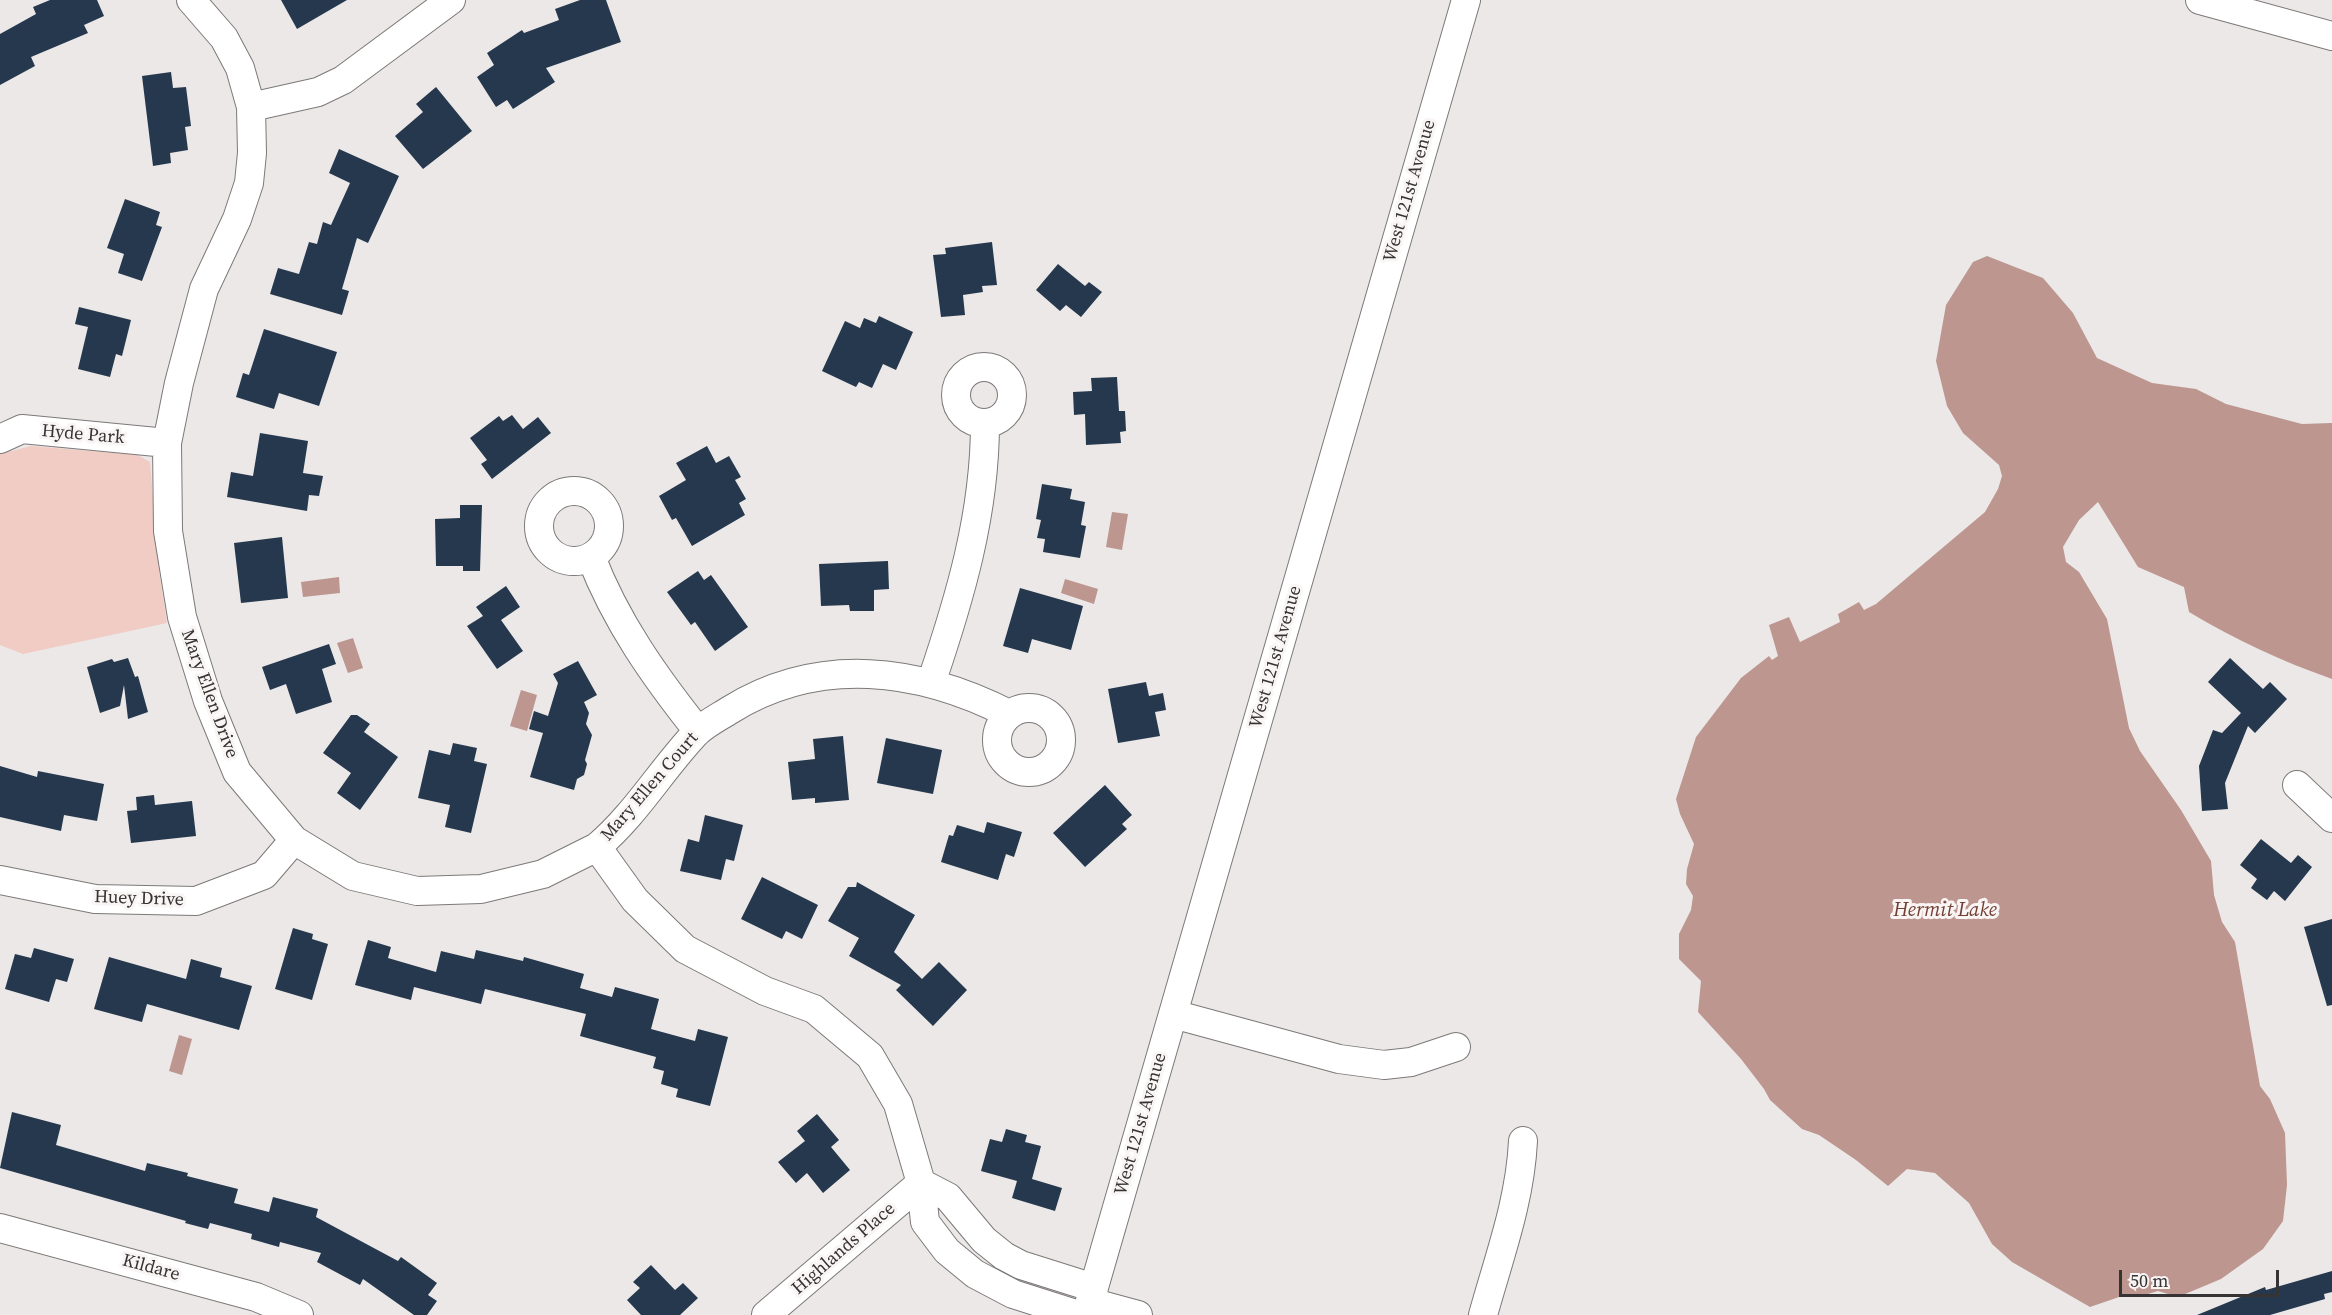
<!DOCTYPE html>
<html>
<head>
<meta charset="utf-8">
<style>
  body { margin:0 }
  #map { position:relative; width:2332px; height:1315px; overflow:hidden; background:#ece8e7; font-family:"Source Serif 4",serif }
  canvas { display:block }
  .scale { position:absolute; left:2119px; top:1270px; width:160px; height:27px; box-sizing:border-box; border:3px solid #353333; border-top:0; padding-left:8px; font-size:18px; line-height:21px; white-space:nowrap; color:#353333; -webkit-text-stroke:4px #f9f5f4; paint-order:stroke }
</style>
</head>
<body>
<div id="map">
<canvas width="2332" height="1315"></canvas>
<div class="scale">50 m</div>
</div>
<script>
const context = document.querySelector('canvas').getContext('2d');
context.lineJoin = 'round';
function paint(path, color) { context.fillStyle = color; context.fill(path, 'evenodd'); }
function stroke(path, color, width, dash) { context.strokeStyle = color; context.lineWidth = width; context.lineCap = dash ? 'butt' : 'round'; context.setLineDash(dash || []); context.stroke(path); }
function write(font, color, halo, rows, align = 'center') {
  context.font = font + ' "Source Serif 4",serif'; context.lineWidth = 6; context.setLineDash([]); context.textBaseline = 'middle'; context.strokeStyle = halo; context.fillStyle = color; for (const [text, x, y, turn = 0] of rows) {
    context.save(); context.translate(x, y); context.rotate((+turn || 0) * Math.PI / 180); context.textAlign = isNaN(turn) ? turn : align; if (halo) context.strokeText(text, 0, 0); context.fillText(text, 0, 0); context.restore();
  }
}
paint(new Path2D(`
  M31 446 138 455 150 462 159 571 167 623 23 654 0 645V454Z`), '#f0ccc4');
paint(new Path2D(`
  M1987 256 2043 278 2073 313 2097 358 2152 383 2196 389 2226 404 2302 424 2332 423V679C2281 661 2236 640 2189 612L2184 587 2138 567 2098 502 2079 520 2063 547 2066 562 2079 572 2107 619 2129 728 2140 751 2181 810 2211 861 2214 895 2222 922 2235 942 2260 1086 2270 1099 2285 1133 2287 1185 2283 1221 2263 1249 2221 1279 2178 1297 2158 1291 2141 1296H2122L2090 1307 2012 1262 1992 1244 1969 1203 1935 1173 1907 1169 1888 1186 1856 1160 1819 1135 1802 1129 1770 1100 1764 1089 1741 1059 1698 1012 1701 981 1679 959V934L1691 910 1693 896 1686 884 1687 869 1694 844 1680 814 1676 799 1696 737 1741 678 1769 656 1772 660 1778 656 1769 625 1789 617 1800 642 1840 622 1838 614 1859 602 1864 610 1876 604 1985 512 1998 489 2002 476 1999 465 1963 433 1947 406 1936 361 1946 305 1973 262Z
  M1112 512 1128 514 1122 550 1106 547Z
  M339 577 340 593 303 597 301 582Z
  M1065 579 1098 589 1094 604 1061 593Z
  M353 638 363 668 348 673 337 643Z
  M521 690 537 695 527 731 510 726Z
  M179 1035 192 1039 182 1075 169 1071Z`), '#bc968f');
paint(new Path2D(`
  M50 0H97L104 16 84 25 88 33 31 57 35 66 0 85V34L36 14 33 7Z
  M281 0H347L297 29Z
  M580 0H606L621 42 546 68 555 82 513 109 507 100 496 107 477 77 494 65 487 53 522 30 524 33 559 20 555 9Z
  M171 72 173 88 186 87 191 126 185 127 188 150 170 153 171 163 153 166 142 76Z
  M436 87 472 131 423 169 395 136 423 112 416 104Z
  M339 149 399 176 368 243 357 238 342 289 349 291 342 315 270 294 278 268 299 274 309 242 317 244 323 222 331 225 350 183 329 173Z
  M125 199 160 212 156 225 162 227 142 281 118 273 124 254 107 248Z
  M992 242 997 285 982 286 983 292 963 295 965 315 941 317 933 255 946 254 945 248Z
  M1058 264 1085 286 1089 282 1102 292 1081 317 1066 305 1060 311 1036 290Z
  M79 307 131 320 122 356 116 354 110 377 78 369 88 327 75 324Z
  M879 316 913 332 896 370 883 364 872 388 859 382 856 387 822 371 845 321 860 328 864 318 876 323Z
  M264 329 337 352 319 406 279 393 274 409 236 397 243 373 249 375Z
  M1117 377 1119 411H1125L1126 431 1120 432 1121 443 1086 445 1085 414 1074 415 1073 392 1092 391 1091 378Z
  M512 415 523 429 538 417 551 433 492 479 481 464 487 460 470 438 499 416 503 421Z
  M260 433 308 441 303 473 323 476 319 496 309 495 307 511 227 497 231 472 253 476Z
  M707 446 716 463 729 456 741 477 735 480 746 499 739 503 745 515 692 546 676 518 672 520 659 496 686 480 676 463Z
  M1042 484 1072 489 1070 499 1085 502 1081 525 1086 526 1080 558 1043 552 1045 539 1037 538 1041 520 1036 519Z
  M460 505H482L480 571H463V566H436L435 519 460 518Z
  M282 537 288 598 241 603 234 543Z
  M888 561 889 589 874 590V611H850L849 605 821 606 819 564Z
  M698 571 704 580 711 575 748 627 715 651 695 622 691 625 667 592Z
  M506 586 520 607 501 620 523 651 497 669 467 626 483 616 476 607Z
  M1020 588 1083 606 1071 650 1032 639 1028 653 1003 646Z
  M329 644 336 664 322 669 332 702 296 714 286 684 270 690 262 667Z
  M128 658 135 677 138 676 148 712 128 719 124 685 120 706 100 713 87 667 112 659 114 662Z
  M2230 658 2263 689 2270 682 2287 699 2255 733 2248 726 2225 783 2228 809 2202 811 2199 766 2213 730 2222 733 2241 713 2208 682Z
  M578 661 597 695 584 702 589 713 586 724 592 735 585 760 587 764 584 775 577 779 574 790 530 777 543 733 529 729 534 711 548 716 558 683 553 674Z
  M1146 682 1149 696 1163 693 1166 710 1155 712 1160 736 1118 743 1108 689Z
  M351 715H357L370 724 364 732 398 757 360 810 337 793 351 773 323 753Z
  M843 736 849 800 815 803V798L792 800 788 762 815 759 813 739Z
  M886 738 942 750 933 794 877 783Z
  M453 743 477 748 474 761 487 764 471 833 445 827 450 805 418 798 429 750 450 755Z
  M0 766 37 777 38 771 104 784 97 821 64 815 61 831 0 817Z
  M1105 785 1132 815 1122 824 1127 829 1085 867 1053 833Z
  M154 795 155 805 192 801 196 836 131 843 127 811 137 810 136 797Z
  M705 815 743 825 734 861 726 859 721 880 680 871 688 839 699 842Z
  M987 822 1022 832 1014 857 1006 854 998 880 941 862 949 835 953 836 957 825 984 833Z
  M2261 839 2291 863 2298 855 2312 867 2285 901 2274 891 2267 900 2251 888 2257 879 2240 865Z
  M762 877 818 905 802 939 786 931 782 939 741 919Z
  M857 882 915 915 894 952 922 979 939 962 967 990 933 1026 896 990 901 985 849 956 859 938 828 921 848 887H856Z
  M2332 919V1005L2327 1006 2304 927Z
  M293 928 313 934 312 939 328 944 312 1000 275 989Z
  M368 940 391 947 388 958 436 972 441 951 474 959 476 950 523 961 524 957 584 974 580 988 612 997 615 987 659 999 651 1029 695 1041 698 1029 728 1037 710 1106 676 1097 678 1089 661 1084 664 1071 653 1068 656 1057 580 1036 586 1014 485 989 481 1004 414 987 411 1000 355 985Z
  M34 948 74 959 67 982 56 979 49 1002 5 989 15 954 31 958Z
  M109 957 186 979 191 959 222 968 220 977 252 986 239 1030 147 1004 142 1022 94 1009Z
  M12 1112 61 1125 56 1145 145 1171 147 1163 188 1173 187 1176 238 1189 234 1203 269 1212 273 1197 318 1209 316 1217 398 1261 401 1257 437 1283 428 1295 437 1301 427 1315H414L363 1279 360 1285 317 1262 321 1253 280 1242 279 1247 251 1239 252 1234 210 1223 208 1229 185 1223 186 1221 0 1168Z
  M817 1114 839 1140 831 1147 850 1170 823 1193 807 1173 796 1183 778 1162 805 1141 797 1131Z
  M1006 1129 1027 1135 1025 1142 1041 1146 1032 1179 1062 1188 1055 1211 1012 1198 1017 1181 981 1171 990 1139 1002 1142Z
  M651 1265 675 1290 683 1283 698 1298 680 1315H641L627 1300 640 1288 633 1282Z
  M2332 1271V1292L2324 1294 2325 1299 2270 1315H2197L2265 1287 2266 1290Z`), '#25384e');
const minor = new Path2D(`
  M191 0 224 38 240 68 251 107 252 153 249 183 237 219 204 289 179 383 167 443 168 531 182 617 208 701 237 772 294 840 353 876 417 891 481 889 543 874 597 847 635 900 685 949 765 991 814 1009 870 1056 898 1104 921 1183 925 1222 947 1251 975 1274 1013 1294 1079 1315
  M2200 0 2332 36
  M251 107 318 92 343 80 451 0
  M956 395a28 28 0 1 1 56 0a28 28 0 1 1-56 0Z
  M0 439 22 429 167 443
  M539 526a35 35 0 1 1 70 0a35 35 0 1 1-70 0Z
  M591 557C616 622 655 677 698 731
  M931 683C960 598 985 514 985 423
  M997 740a32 32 0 1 1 64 0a32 32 0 1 1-64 0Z
  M2297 785 2332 818
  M597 847C636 814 661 770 696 733 705 724 719 717 730 710 819 655 919 668 1009 714
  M0 880 95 899 196 901 264 875 294 840
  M1173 1014 1339 1059 1384 1065 1411 1062 1456 1047
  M921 1183 948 1197 984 1240 1004 1256 1021 1265 1094 1288
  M0 1228 256 1297 299 1315
  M1090 1302 1138 1315
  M766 1315 921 1183
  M1086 1315 1466 0
  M1483 1315C1499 1257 1520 1202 1523 1141`);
stroke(minor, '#7c7978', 30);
stroke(minor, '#fff', 28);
write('18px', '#353333', '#f9f5f4', [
  ["West 121st Avenue",1410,191,-74],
  ["Hyde Park",83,435,5],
  ["West 121st Avenue",1276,657,-74],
  ["Mary Ellen Drive",209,694,70],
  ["Mary Ellen Court",650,787,-49],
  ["Huey Drive",139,899,2],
  ["West 121st Avenue",1141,1124,-74],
  ["Highlands Place",844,1249,-41],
  ["Kildare",151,1268,15]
]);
write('italic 20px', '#733e34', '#f9f5f4', [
  ["Hermit Lake",1945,911]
]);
</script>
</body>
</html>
